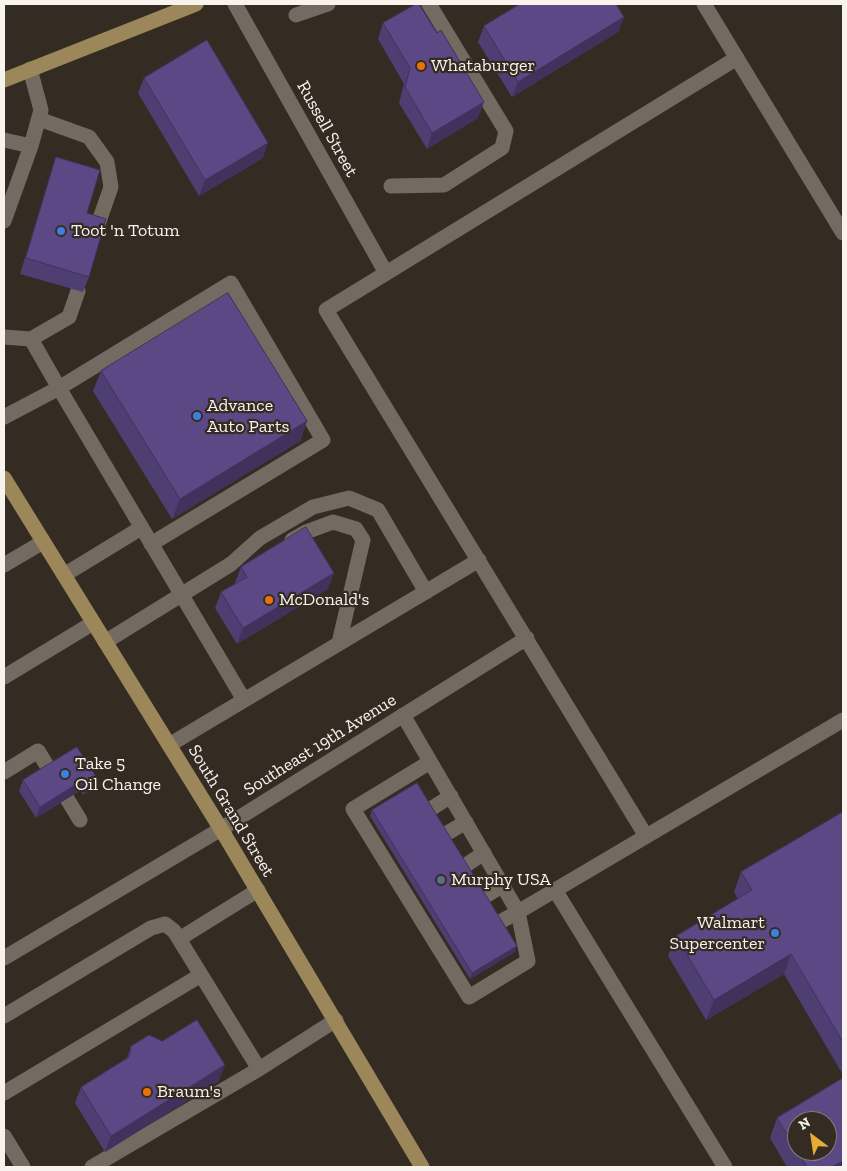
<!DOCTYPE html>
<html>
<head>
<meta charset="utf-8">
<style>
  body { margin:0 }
  #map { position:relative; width:847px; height:1171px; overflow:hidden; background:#342c23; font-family:"Zilla Slab",serif }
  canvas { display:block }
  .frame { position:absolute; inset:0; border:5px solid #f8f3ed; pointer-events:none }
  .north { position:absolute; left:787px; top:1111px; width:50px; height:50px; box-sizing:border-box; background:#342c23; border:1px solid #827c74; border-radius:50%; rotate:329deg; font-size:14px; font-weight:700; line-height:20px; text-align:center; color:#f8f3ed }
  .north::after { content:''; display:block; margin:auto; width:18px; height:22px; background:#e7ac37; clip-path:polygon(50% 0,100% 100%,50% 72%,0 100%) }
</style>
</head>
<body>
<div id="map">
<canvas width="847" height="1171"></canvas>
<div class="frame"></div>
<div class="north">N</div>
</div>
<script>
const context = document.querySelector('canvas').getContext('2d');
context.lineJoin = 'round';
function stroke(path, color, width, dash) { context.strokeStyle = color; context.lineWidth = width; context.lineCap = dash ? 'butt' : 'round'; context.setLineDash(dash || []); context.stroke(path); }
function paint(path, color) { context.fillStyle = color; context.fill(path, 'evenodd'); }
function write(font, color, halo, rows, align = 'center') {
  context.font = font + ' "Zilla Slab",serif'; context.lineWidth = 4.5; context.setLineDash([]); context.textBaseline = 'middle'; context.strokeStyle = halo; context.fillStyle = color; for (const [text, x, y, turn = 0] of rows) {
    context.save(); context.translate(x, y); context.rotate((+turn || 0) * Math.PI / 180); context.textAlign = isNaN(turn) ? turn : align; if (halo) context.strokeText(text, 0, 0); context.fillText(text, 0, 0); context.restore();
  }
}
stroke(new Path2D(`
  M235 4 386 273
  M704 4 843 233
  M296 15 328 4
  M30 69 41 110 31 146
  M39 119 89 137 107 162 111 187 95 233
  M4 140 31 146 4 221
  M391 186 444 185 502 148 506 131 429 4
  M4 337 31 339 59 388 4 417
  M31 339 69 317 78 291
  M292 540 306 532 333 522 356 529 363 540 339 643
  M151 544 323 440 231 283 59 388 244 700
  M4 565 43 542
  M64 575 141 528
  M105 642 231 564 260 538 313 507 349 498 378 510 426 592
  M4 677 93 623
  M403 715 518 912 843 720
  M169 745 479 560
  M430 762 353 809 469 997 528 961 518 912 498 923
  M4 772 38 751 80 820
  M429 810 451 796
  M444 835 466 822
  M646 836 326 310 737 58
  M463 867 484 853
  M555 890 725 1167
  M482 898 503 885
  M179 939 258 890
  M4 958 221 829 527 638
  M4 1016 151 928 165 924 174 931 179 939 259 1069 336 1020
  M4 1093 201 975
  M4 1136 23 1167
  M92 1167 259 1069`), '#736a61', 15);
stroke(new Path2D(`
  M4 80 196 4
  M4 478 221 829 422 1167`), '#9b8759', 15);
paint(new Path2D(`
  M624 17 618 32 512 97 478 42 484 26Z
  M383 23 478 118 427 149 399 103 404 84 378 39Z
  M144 78 263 158 199 196 138 93Z
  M56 157 87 213 89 277 83 292 20 274 51 173Z
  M101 371 307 421 300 441 172 519 93 391Z
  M241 567 328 589 237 644 215 608 221 592 235 584V583Z
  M77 747 93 789 83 795 81 790 36 818 19 791 23 780Z
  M372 810 515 952 470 979 370 816Z
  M843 812V1075L784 974 706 1020 668 956 676 936 738 899 734 892 741 872Z
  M131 1046 219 1081 105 1152 75 1103 81 1087 127 1058Z
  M777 1118 843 1167H787L770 1138Z`), '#4e3e72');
paint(new Path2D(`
  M624 17 618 32 512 97 518 82Z
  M484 102 478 118 427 149 432 133Z
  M268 143 263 158 199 196 205 180Z
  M307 421 300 441 172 519 180 499Z
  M334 573 328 589 237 644 243 628Z
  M97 778 93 789 83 795 87 784Z
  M85 779 81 790 36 818 40 807Z
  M517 946 515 952 470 979 472 973Z
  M791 954 784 974 706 1020 714 1000Z
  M225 1065 219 1081 105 1152 111 1136Z
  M843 1161V1167H832Z`), '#40325c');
const building = new Path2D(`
  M416 4H419L437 33 441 30 484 102 432 133 405 87 410 68 383 23Z
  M520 4H616L624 17 518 82 484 26Z
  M207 40 268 143 205 180 144 78Z
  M56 157 100 170 87 213 106 219 89 277 26 258Z
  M228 293 307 421 180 499 101 371Z
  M306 527 334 573 243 628 221 592 247 577 241 567Z
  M77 747 97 778 87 784 85 779 40 807 23 780Z
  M417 783 517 946 472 973 372 810Z
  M843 812V1042L791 954 714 1000 676 936 752 890 741 872Z
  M197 1020 225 1065 111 1136 81 1087 129 1057 131 1046 149 1035 162 1041Z
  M843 1078V1161L832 1167H807L777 1118ZM797 1121H827V1151H797Z`);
paint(building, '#5b4884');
stroke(building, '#40325c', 1);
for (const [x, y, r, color] of [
  [421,66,5,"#e8710a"],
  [61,231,5,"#3f7fe0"],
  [197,416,5,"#3f7fe0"],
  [269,600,5,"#e8710a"],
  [65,774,5,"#3f7fe0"],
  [441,880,5,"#5c6f8a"],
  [775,933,5,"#3f7fe0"],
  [147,1092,5,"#e8710a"]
]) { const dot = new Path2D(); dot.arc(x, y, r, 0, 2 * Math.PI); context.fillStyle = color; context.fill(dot); stroke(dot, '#342c23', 2); }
write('18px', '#f8f3ed', '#342c23', [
  ["Whataburger",431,66],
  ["Toot 'n Totum",71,231],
  ["Advance",207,406],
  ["Auto Parts",207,427],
  ["McDonald's",279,600],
  ["Take 5",75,764],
  ["Oil Change",75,785],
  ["Murphy USA",451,880],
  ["Walmart",765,923,"right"],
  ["Supercenter",765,944,"right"],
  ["Braum's",157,1092]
], 'left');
write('18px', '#f8f3ed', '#342c23', [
  ["Russell Street",327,129,61],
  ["Southeast 19th Avenue",320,745,-32],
  ["South Grand Street",231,811,59]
]);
</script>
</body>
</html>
